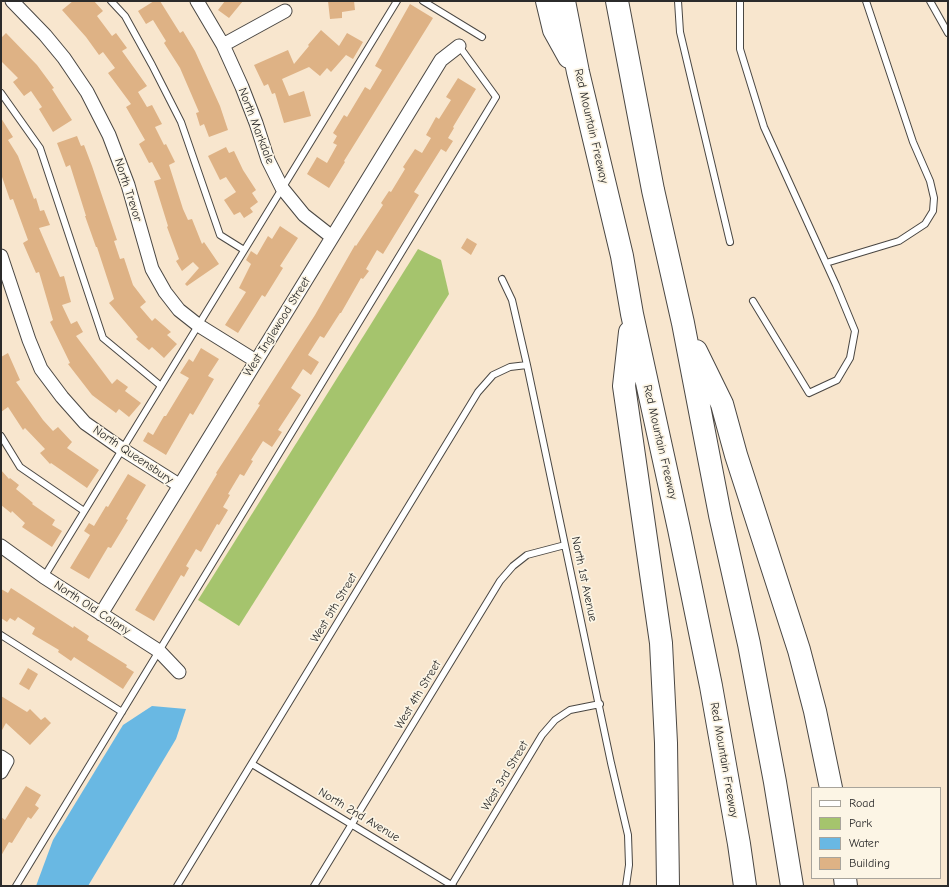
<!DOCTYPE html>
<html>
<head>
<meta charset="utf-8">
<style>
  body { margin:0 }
  #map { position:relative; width:949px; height:887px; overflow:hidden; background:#f8e6ce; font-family:"Comic Neue",sans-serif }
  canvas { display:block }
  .frame { position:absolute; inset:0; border:2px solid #2b2b2b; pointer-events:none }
  .legend { position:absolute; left:811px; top:787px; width:130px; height:92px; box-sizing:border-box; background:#fcf5e5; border:1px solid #a8a49b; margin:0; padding:5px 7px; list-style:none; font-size:12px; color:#2b2b2b }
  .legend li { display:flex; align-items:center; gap:8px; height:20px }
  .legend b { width:20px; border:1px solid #a8a49b }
</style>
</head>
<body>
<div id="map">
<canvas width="949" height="887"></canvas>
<div class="frame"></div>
<ul class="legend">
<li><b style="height:5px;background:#fff"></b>Road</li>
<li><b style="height:11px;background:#a5c46d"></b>Park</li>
<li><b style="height:11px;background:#69b8e3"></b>Water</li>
<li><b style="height:11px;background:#deb285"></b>Building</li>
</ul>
</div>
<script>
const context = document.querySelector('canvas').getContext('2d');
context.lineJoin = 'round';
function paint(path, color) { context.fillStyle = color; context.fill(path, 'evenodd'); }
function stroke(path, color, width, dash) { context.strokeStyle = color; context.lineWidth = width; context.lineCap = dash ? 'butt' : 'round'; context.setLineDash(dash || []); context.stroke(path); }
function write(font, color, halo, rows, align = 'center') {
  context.font = font + ' "Comic Neue",sans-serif'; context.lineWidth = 3.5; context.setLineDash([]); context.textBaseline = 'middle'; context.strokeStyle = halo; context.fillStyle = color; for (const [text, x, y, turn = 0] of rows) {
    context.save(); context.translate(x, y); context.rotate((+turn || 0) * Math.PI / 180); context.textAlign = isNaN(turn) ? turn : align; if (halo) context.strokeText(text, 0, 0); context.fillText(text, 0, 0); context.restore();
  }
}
paint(new Path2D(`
  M418 249 441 260 449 294 239 626 198 600Z`), '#a5c46d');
paint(new Path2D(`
  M152 706 186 709 176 739 88 886H36L53 840 123 725Z`), '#69b8e3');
paint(new Path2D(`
  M73 1H94L103 11 97 16 112 36 116 33 127 48 122 51 147 86 138 92 147 107 152 105 162 124 155 127 164 145 166 144 175 162 169 165 183 209 188 220 192 219 202 244 204 242 219 264 187 286 185 284 199 268 193 262 182 271 176 261 179 259 167 227 168 226 154 181 161 179 152 162 149 163 139 144 145 140 126 107 131 104 108 73 115 68 103 52 99 55 86 37 62 10Z
  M154 1H160L180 33 183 31 195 51 220 106 228 130 209 137 204 124 200 126 196 113 199 112 180 68 164 43 166 41 153 20 146 24 138 11Z
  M225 1H243L229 18 218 10Z
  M328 1H354L355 10 342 12V18L330 19Z
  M410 4 433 18 344 161 345 162 329 188 307 174 317 157 327 163 337 145 333 143 337 136 333 133 344 115 347 117 365 87 370 90 382 70 375 66Z
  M321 30 339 46 347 33 363 42 353 59 346 55 331 72 327 68 320 76 309 67 282 79 289 96 304 91 311 116 284 123 275 93 272 94 268 84 264 86 254 65 288 50 294 64 309 46 308 45Z
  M6 33 37 65 54 88 52 89 72 120 53 132 39 109 42 107 31 91 24 96 13 82 18 78 1 61V38Z
  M458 78 476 89 453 127 454 128 448 138 453 141 446 152 441 149 414 192 419 195 383 254 377 250 366 269 369 271 363 279 361 278 341 313H340L324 338 320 336 308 355 319 362 311 375 303 369 291 388 301 395 278 430 282 432 272 447 263 441 251 460 253 461 244 476 240 474 228 494 230 495 223 507 228 510 219 525 217 524 201 552 196 549 186 566 189 568 184 577 181 575 154 621 135 610 217 474 216 473 260 405 258 404 315 315 355 245 356 246 383 205 381 203 389 191 391 192 405 169 403 167 415 149 422 153 431 138 426 135 436 117 439 119 451 100 446 97Z
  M1 118 13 137 8 140 18 156 34 199 36 198 40 211 44 210 50 225 39 228 60 277 64 276 71 302 62 305 71 324 77 321 83 332 76 336 112 384 117 379 128 387 125 391 141 403 129 417 119 409 116 413 92 395 68 364 70 363 50 322 53 320 39 272 36 273 23 243 28 240 13 199 10 200 1 174Z
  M77 136 81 146 84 145 92 166 117 240 114 241 120 259 124 258 133 285 146 302 140 307 152 321 155 318 171 332 167 335 177 344 164 358 152 347 149 350 136 339 138 337 109 303 114 299 97 247H96L85 216H86L70 165 66 167 57 143Z
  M226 147 229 153 234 151 243 170 256 190 252 193 258 202 250 208 253 212 244 218 240 212 234 215 224 200 236 192 226 177 220 180 208 156Z
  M280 226 298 238 280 266 283 268 265 297 262 295 238 333 225 325 246 292 239 288 251 264 246 260 251 251 257 255 268 236 272 239Z
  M467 238 477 244 471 255 461 248Z
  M201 348 219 359 208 376 214 379 193 415 190 413 166 455 143 441 148 432 153 435 164 416H166L189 378 180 373 189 359 193 362Z
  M8 353 20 380 16 382 43 420 53 431 58 427 72 442 67 448 99 470 87 488 51 463 50 464 40 453 45 449 25 428 23 430 8 407 1 412V357Z
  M1 470 9 479 10 478 19 485 16 489 33 503 32 504 55 520 52 525 62 531 52 547 22 527 25 523 12 511 11 513 1 505Z
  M128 474 146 485 126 519 128 520 111 548 108 547 89 579 70 568 90 535 84 531 89 523 94 526 106 506 108 507Z
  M11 588 73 628 74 626 89 636 87 640 127 665 126 667 134 672 123 689 74 657 71 661 58 652 59 650 32 634 35 628 18 617 15 621 10 618 7 622 1 618V589L8 593Z
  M28 668 38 674 29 690 19 684Z
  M1 696 27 712 30 709 41 720 45 717 51 723 30 745 6 723 1 732Z
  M26 786 41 795 35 805 39 808 31 819 28 817 12 843 9 842 1 856V817L5 820Z`), '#deb285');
const service = new Path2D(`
  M111 1 125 16 152 65 181 122 220 235 244 250
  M423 1 482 37
  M678 1 680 32 730 242
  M740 1V49L764 127 836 285 855 331 850 358 837 380 809 393 753 301
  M930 1 948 33
  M1 93 40 148 103 338 161 386
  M826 263 899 241 925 224 933 211 934 198 930 181 913 142 866 1
  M502 279 512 300 527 365 611 763 628 835 629 865 626 886
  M1 436 20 467 84 511
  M44 577 397 1
  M1 635 122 712
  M252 764 453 886
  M16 886 496 97 459 46
  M177 886 478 392 493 375 510 367 527 365
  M314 886 500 581 513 566 527 555 565 545
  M451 886 542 735 555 720 570 710 600 704`);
const minor = new Path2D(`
  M12 1 45 35 64 58 87 92 109 135 128 185 152 269 165 292 179 310 198 325 256 361
  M197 1 223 45 242 87 256 123 268 160 282 188 304 215 332 237
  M223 45 285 11
  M1 256 29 340 41 369 62 397 85 423 122 449 179 485
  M1 546 44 577 159 651 179 672
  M101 614 441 60 459 46
  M1 757 7 761 1 772`);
const motorway = new Path2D(`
  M547 1 554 30 569 57
  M564 1 578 72 622 256 632 314 679 529 711 686 739 844 745 886
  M617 1 653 190 683 323 720 515 749 644 775 782 792 886
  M630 332 624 386 661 643 666 743 668 886
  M696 351 722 404 736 455 799 650 815 711 831 788
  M845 878 846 886`);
stroke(service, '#4a4743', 8);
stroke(minor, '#4a4743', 15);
stroke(motorway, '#4a4743', 24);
stroke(service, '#fff', 6);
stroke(minor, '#fff', 13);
stroke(motorway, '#fff', 22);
write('12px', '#2b2b2b', '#fcf5e5', [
  ["North Markdale",256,126,69],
  ["Red Mountain Freeway",591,126,77],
  ["North Trevor",128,190,72],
  ["West Inglewood Street",277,327,-58],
  ["Red Mountain Freeway",660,442,77],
  ["North Queensbury",133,455,34],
  ["North 1st Avenue",584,579,78],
  ["North Old Colony",92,608,33],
  ["West 5th Street",334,608,-59],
  ["West 4th Street",418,695,-59],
  ["Red Mountain Freeway",724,760,80],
  ["West 3rd Street",505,776,-59],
  ["North 2nd Avenue",359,815,31]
]);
</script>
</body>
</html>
